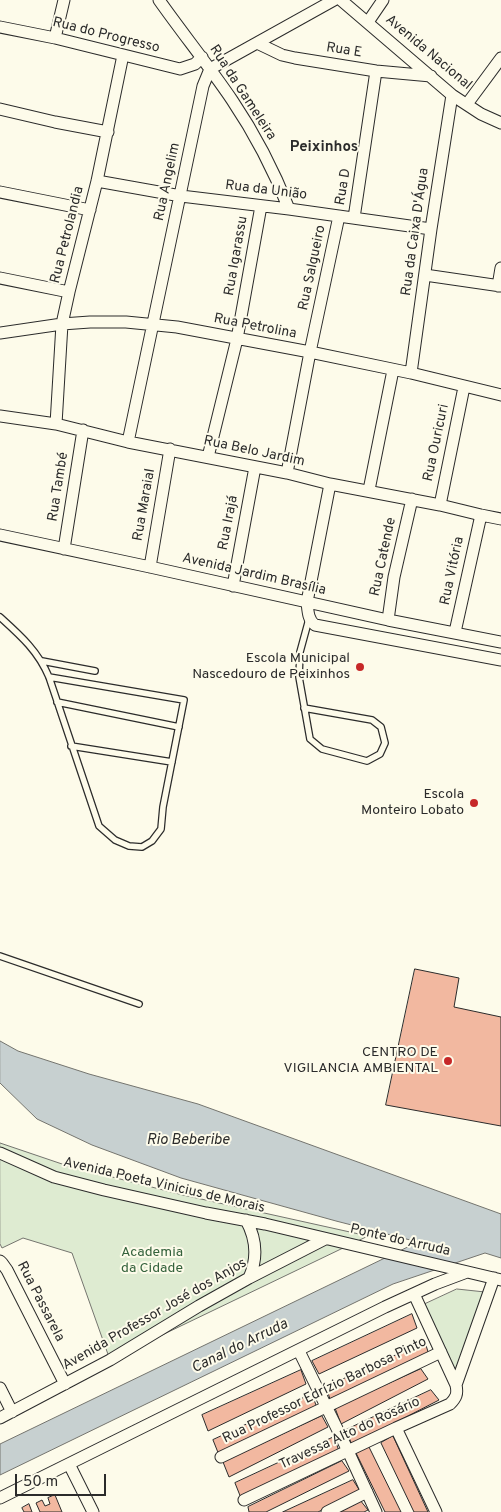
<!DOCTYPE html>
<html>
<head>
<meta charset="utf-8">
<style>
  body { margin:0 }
  #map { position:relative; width:501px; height:1512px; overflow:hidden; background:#fdfbea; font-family:Overpass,sans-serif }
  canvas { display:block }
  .scale { position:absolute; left:15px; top:1474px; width:91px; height:22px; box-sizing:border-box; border:2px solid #2b2b2b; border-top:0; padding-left:6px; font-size:15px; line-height:18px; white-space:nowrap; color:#2b2b2b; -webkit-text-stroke:4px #fdfbea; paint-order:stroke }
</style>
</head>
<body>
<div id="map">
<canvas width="501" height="1512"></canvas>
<div class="scale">50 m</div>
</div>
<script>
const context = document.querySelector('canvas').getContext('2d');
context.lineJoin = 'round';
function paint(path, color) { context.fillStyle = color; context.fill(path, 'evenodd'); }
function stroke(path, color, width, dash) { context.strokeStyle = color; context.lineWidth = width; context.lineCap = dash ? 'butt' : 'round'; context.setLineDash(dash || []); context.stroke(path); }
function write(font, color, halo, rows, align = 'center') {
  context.font = font + ' Overpass,sans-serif'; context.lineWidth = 4; context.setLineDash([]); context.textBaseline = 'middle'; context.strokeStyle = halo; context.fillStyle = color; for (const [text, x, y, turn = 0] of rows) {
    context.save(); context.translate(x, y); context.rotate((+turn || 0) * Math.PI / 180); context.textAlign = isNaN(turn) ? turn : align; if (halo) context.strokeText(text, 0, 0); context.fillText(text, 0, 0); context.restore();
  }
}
const green = new Path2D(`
  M0 1143 65 1165 183 1195 368 1236 110 1360 72 1253 23 1238 2 1248 0 1244Z
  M457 1289 485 1292 455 1376 423 1305Z`);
paint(green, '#deebd1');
stroke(green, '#74746e', 1);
const water = new Path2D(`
  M0 1041 18 1051 89 1074 198 1104 501 1214V1258L485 1253 393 1284 0 1475V1444L418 1242 336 1221 181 1178 92 1145 37 1119 0 1083Z`);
paint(water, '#c7d0d0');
stroke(water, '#74746e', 1);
const building = new Path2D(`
  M415 969 459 978 454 1007 501 1017V1126L386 1105Z
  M412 1314 417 1328 319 1374 312 1361Z
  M425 1342 429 1355 331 1402 326 1387Z
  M421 1369 428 1379 341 1424 335 1408Z
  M301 1370 306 1384 208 1431 202 1415Z
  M431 1390 439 1400 352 1445 346 1430Z
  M312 1394 317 1408 219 1455 213 1440Z
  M322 1416 328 1427 229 1477 223 1462Z
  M393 1436 428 1512H414L381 1443Z
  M334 1437 339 1451 241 1498 235 1483Z
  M369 1447 401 1512H385L356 1453Z
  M342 1461 349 1471 266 1512H249L248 1507Z
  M353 1480 360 1491 318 1512H283Z
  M55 1495 62 1512H40L36 1503 42 1500 45 1506 50 1504 48 1498Z
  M360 1500 368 1510 364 1512H336Z
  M29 1504 32 1512H24L22 1508Z`);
paint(building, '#f2b8a0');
stroke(building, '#2b2b2b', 1);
const service = new Path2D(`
  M0 617C21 636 38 651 49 677L99 826 115 840 129 846 142 847 152 841 161 829 163 807 184 700 49 677
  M42 661 95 671
  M57 702 179 727
  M304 708 372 720 381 727 385 743 380 754 367 761 322 749 310 739 299 677 300 652 309 619
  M71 746 172 762
  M0 956 139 1004`);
const minor = new Path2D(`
  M159 0C183 34 209 66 232 100 255 134 274 171 289 209
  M341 0 452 95 481 114 501 123
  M368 22 383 0
  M0 27 55 38 180 69 195 64 202 57
  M55 38 64 0
  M257 43 282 55 295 58 376 71 431 76
  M467 104 501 58
  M0 109 55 122 108 132
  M97 181 181 196 289 209 431 229
  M0 192 90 210
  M354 218 376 71
  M425 275 501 286
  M0 278 69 292
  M498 286 501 268
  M0 333 62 324 90 322H126L177 327 310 352 411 373 501 395
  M411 373 431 229 452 95
  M0 416 56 424 128 442 287 473 330 484 440 505 481 515 501 519
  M56 424 62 324 69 292 97 181 123 55
  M128 442C152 323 179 205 203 86L210 69 334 0
  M208 457 237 339 261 206
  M287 473 310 352 339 216
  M330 484 307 602C308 611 308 620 315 625L501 660
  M369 490 393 370
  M440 505 464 387
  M0 535 150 567 388 620 501 642
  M64 549 83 430
  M150 567 170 449
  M233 586 255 467
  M388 620 394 577 412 499
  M455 632 481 515
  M0 1153 54 1177 104 1190 206 1213 265 1224 501 1280
  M246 1220C256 1238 258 1258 249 1278
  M0 1261 2 1263 7 1270 65 1384
  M299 1351 348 1451 376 1512
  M456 1385 494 1278
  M0 1388 12 1412
  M0 1418 110 1360 199 1306 249 1278 325 1239
  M396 1428 436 1512
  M221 1457 441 1352
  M69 1464 93 1512
  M0 1498 385 1307 435 1284 467 1272
  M244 1500 396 1428 450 1404C456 1398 458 1394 456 1385L414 1294
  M327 1512 367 1492`);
stroke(service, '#2b2b2b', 8);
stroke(minor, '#2b2b2b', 13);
stroke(service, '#fdfbea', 5.5);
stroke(minor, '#fdfbea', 11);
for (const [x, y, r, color] of [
  [360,667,5,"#c62828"],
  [474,803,5,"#c62828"],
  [448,1061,5,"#c62828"]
]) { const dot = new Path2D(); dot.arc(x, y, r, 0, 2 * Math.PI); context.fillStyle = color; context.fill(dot); stroke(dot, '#fdfbea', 2); }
write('14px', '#2b2b2b', '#fdfbea', [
  ["Rua do Progresso",106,36,14],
  ["Rua E",344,51,9],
  ["Avenida Nacional",428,53,40],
  ["Rua da Gameleira",242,93,57],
  ["Rua Angelim",168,182,-78],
  ["Rua D",344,187,-81],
  ["Rua da União",266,191,7],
  ["Rua da Caixa D'Água",416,232,-82],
  ["Rua Petrolandia",68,235,-76],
  ["Rua Igarassu",237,256,-80],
  ["Rua Salgueiro",313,268,-78],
  ["Rua Petrolina",255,327,11],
  ["Rua Ouricuri",437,443,-78],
  ["Rua Belo Jardim",254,452,12],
  ["Rua També",59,487,-81],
  ["Rua Maraial",145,505,-80],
  ["Rua Irajá",229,523,-79],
  ["Rua Catende",384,557,-78],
  ["Rua Vitória",453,571,-78],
  ["Avenida Jardim Brasília",254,575,13],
  ["Avenida Poeta Vinicius de Morais",164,1186,13],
  ["Ponte do Arruda",400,1241,13],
  ["Rua Passarela",40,1302,63],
  ["Avenida Professor José dos Anjos",155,1315,-30],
  ["Rua Professor Edrízio Barbosa Pinto",325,1391,-26],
  ["Travessa Alto do Rosário",350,1434,-25]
]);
write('14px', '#2b2b2b', '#fdfbea', [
  ["Escola Municipal",350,659],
  ["Nascedouro de Peixinhos",350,675],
  ["Escola",464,795],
  ["Monteiro Lobato",464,811],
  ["CENTRO DE",438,1053],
  ["VIGILANCIA AMBIENTAL",438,1069]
], 'right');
write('14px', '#34623c', '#fdfbea', [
  ["Academia",152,1253],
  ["da Cidade",152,1269]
]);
write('bold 15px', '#2b2b2b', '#fdfbea', [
  ["Peixinhos",324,148]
]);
write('italic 15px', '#2b2b2b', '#fdfbea', [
  ["Rio Beberibe",188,1141],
  ["Canal do Arruda",240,1347,-26]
]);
</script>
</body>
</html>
